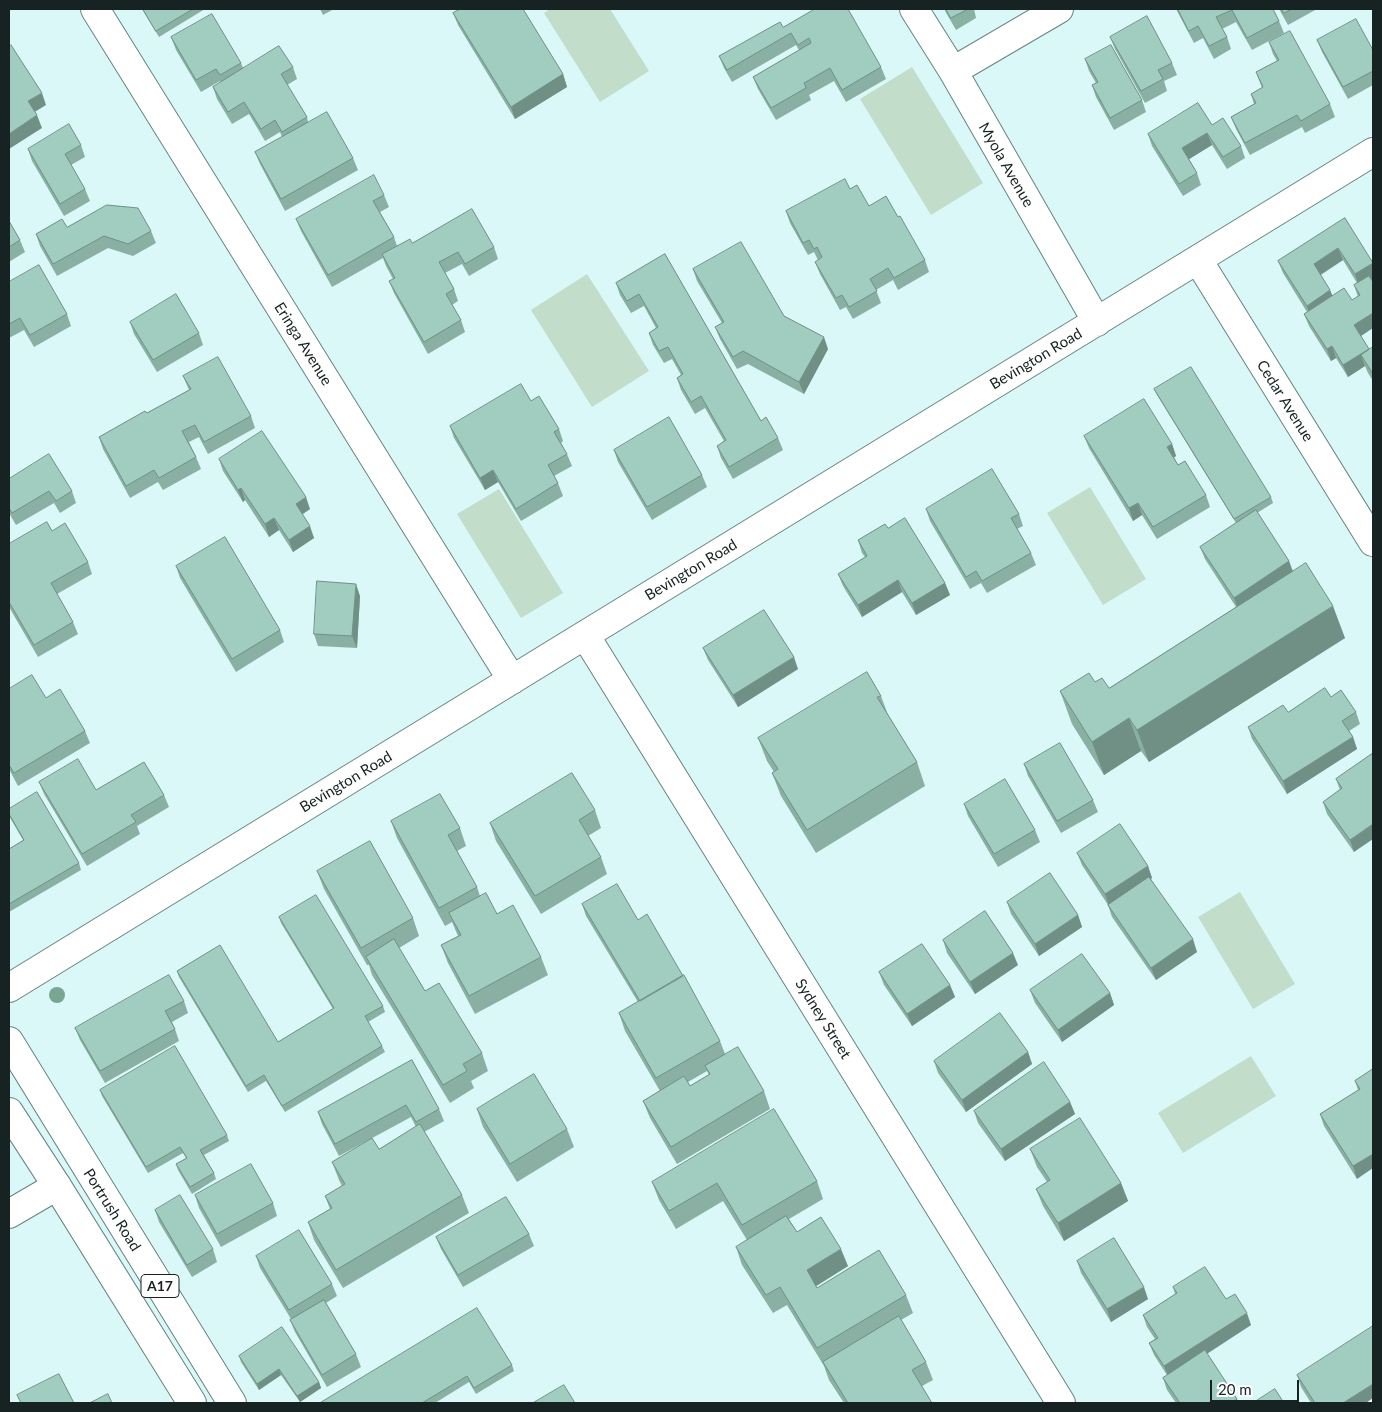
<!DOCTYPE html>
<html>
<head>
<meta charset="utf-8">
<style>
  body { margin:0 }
  #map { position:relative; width:1382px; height:1412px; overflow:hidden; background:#d9f8f7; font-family:Lato,sans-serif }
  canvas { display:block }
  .frame { position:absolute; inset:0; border:10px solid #172222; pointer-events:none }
  .scale { position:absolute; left:1210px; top:1380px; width:89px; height:22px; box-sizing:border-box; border:2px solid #172222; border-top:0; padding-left:6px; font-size:15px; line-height:18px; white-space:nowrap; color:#172222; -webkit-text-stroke:4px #fefefe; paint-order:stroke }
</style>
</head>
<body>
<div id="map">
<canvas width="1382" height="1412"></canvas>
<div class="frame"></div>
<div class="scale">20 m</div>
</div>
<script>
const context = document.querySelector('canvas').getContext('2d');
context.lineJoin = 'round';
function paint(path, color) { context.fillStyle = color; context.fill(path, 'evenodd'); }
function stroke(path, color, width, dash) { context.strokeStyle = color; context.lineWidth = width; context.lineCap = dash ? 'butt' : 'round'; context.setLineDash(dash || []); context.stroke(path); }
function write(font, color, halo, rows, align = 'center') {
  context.font = font + ' Lato,sans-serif'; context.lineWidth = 4; context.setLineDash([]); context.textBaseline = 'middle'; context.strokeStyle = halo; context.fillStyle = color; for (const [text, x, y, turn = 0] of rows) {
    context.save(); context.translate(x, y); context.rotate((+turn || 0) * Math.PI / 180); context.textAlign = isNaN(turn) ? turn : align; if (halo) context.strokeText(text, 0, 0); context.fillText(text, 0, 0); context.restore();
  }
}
paint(new Path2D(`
  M550 9H610L649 71 600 102 544 13Z
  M912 67 983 183 931 215 860 99Z
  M587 274 649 371 592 407 531 310Z
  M1090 487 1146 579 1103 605 1047 513Z
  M499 489 563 593 521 618 457 514Z
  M1240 892 1295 984 1253 1009 1198 917Z
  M1251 1056 1276 1096 1183 1153 1158 1113Z`), '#c3ddcb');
const lane = new Path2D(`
  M1372 1403H1373`);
const street = new Path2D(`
  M95 9 512 680
  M914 9 953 71 1097 322
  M953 71 1059 9
  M1198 260 1373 542
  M585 635 1061 1403
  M9 988 1373 152
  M9 1214 57 1186`);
const highway = new Path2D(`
  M9 1041 232 1403
  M9 1112 57 1186 192 1403`);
stroke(lane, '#678382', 16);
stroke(street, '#678382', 30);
stroke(highway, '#678382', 30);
stroke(lane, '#fff', 14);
stroke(street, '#fff', 28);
stroke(highway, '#fff', 28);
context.fillStyle = '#79a692';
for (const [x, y] of [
  [57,995]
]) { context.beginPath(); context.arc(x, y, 8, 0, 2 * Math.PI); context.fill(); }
paint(new Path2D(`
  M142 9H205L159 37Z
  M320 9H334L323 15Z
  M944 9H974L976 18 956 30Z
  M1176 9H1273L1279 21 1284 33 1252 50 1236 22 1222 29 1227 37 1231 49 1214 59 1203 38 1194 43Z
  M1279 9H1317L1288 25Z
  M453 13 563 74 567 87 515 119 458 25Z
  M783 27 881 67 886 79 846 102 834 81 809 95 811 100 776 120 758 89 753 77 799 50 796 45 732 82 724 68 719 56Z
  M171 37 241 63 243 68 293 67 297 79 287 85 307 117 308 122 353 158 358 170 285 211 260 164 255 152 282 137 280 132 265 141 249 114 232 124 217 99 213 87 221 82 220 81 201 92 176 50Z
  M1110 37 1172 63 1177 75 1164 81 1167 91 1145 103 1115 49Z
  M1317 40 1373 50V85L1348 99 1322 52Z
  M1269 42 1330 104 1335 117 1305 133 1302 127 1250 155 1236 129 1231 117 1254 104 1251 94 1262 88 1256 72 1277 61 1273 54Z
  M1085 59 1142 100 1146 112 1114 130 1096 97 1092 85 1096 83 1089 71Z
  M1212 125 1241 146 1245 158 1227 169 1212 145 1189 159 1197 173 1201 185 1183 196 1152 146 1148 134Z
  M81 145 85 157 71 165 85 189 90 201 64 216 32 161 28 149Z
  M850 189 869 206 898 217 925 260 929 272 898 290 893 280 876 290 881 303 853 319 846 307 840 310 820 274 815 262 818 260 814 252 808 255 790 223 786 211Z
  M384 195 389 207 380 212 394 237 397 246 412 243 494 247 498 259 469 276 462 264 445 273 454 289 458 301 452 305 461 320 465 332 428 354 394 293 389 281 393 279 386 266 383 258 332 287 301 231 296 219Z
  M1345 218 1372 279 1361 336 1369 350 1373 347V381L1368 373 1365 366 1348 377 1336 358 1331 361 1309 326 1304 314 1307 312 1283 273 1278 261ZM1343 260 1357 283 1354 285 1358 297 1352 300 1332 295 1330 290 1321 275Z
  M9 221 20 240 25 252 9 262Z
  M67 227 151 231 156 243 133 256 108 248 57 276 40 246 36 234Z
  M665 254 761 421 778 438 783 450 733 479 721 458 717 446 724 441 705 408 695 414 681 390 677 378 681 375 672 359 664 363 653 345 649 333 656 328 644 306 631 313 620 295 616 283Z
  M693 269 784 316 828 349 804 394 748 364 737 369 720 339 715 327 722 323 697 281Z
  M9 282 67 314 71 326 34 347 24 330 9 338Z
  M130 322 199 333 203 345 157 372 134 334Z
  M183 376 251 416 255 428 208 454 199 437 189 442 196 457 201 469 163 490 158 482 130 498 103 449 99 437 147 413 189 390Z
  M1154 389 1271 497 1273 503 1257 513 1289 561 1293 571 1345 638 1149 762 1141 751 1104 775 1072 724 1060 691 1095 682 1109 688 1236 607 1205 559 1200 547 1236 523 1157 395Z
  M531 401 559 429 563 441 561 443 567 454 572 466 554 476 558 483 563 496 521 521 498 482 485 490 454 438 450 426Z
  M1084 436 1172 444 1176 456 1174 457 1178 465 1206 495 1210 507 1157 539 1142 515 1133 521 1089 448Z
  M614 450 702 475 707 487 652 520 618 462Z
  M219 459 310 509 302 514 314 538 293 552 279 530 269 537 245 500 243 502 223 471Z
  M9 479 72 491 76 503 60 513 54 503 16 525 9 513Z
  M926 509 1019 514 1023 526 1017 529 1031 553 1036 565 987 593 981 583 970 589 930 521Z
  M888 528 945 583 950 595 916 615 902 592 862 617 843 586 838 574 865 557 862 553 858 540Z
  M52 531 88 562 92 574 57 594 73 622 78 634 38 657 9 607V544Z
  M176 566 280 630 284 642 236 672 180 578Z
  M360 596 357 648 318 646 314 634Z
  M703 648 798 669 738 707 708 660Z
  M9 689 46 698 85 731 90 743 18 786 9 769Z
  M881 696 888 715 917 762 925 786 816 853 781 796 772 773 774 772 767 761 758 738Z
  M1331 697 1356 712 1360 724 1349 731 1353 737 1357 749 1287 794 1252 739 1248 727Z
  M1372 754 1354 852 1327 814 1323 802 1340 790 1336 779Z
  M1024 764 1093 800 1098 812 1061 833 1028 776Z
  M39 782 96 790 164 795 169 807 137 826 140 834 87 866 44 794Z
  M964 804 1035 830 1040 842 998 867 968 816Z
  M9 809 79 863 81 870 9 912V849L23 840 9 816Z
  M595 810 601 828 588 836 601 857 607 874 541 914 496 841 490 823Z
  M391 821 460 828 466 846 457 851 477 887 480 896 541 957 548 975 475 1014 448 963 441 945 458 936 452 922 445 926 397 838Z
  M1077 853 1148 866 1152 878 1151 879 1197 952 1156 980 1112 917 1108 905 1082 865Z
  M317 871 413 918 419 936 399 948 425 991 482 1053 488 1071 471 1081 474 1088 450 1103 372 975 369 965H367L324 889Z
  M1007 902 1078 915 1082 927 1039 956 1011 914Z
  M582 904 638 920 720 1041 725 1054 764 1091 770 1109 677 1164 650 1118 643 1101 660 1091 625 1031 619 1013 638 1002 586 916ZM707 1071 709 1075 690 1086 688 1082Z
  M279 917 383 1006 385 1012 368 1022 382 1046 385 1052 285 1112 266 1081 248 1092 179 977 177 971 278 1042 333 1009 281 923Z
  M943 940 1018 965 975 994 947 953Z
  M879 972 950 985 955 997 912 1026 884 985Z
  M1030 990 1110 993 1114 1005 1062 1042 1035 1003Z
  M184 1001 188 1013 172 1022 175 1029 179 1041 105 1083 80 1040 75 1028Z
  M1028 1052 1032 1064 966 1112 938 1073 934 1061Z
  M412 1060 439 1109 444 1121 424 1132 462 1195 469 1213 343 1288 314 1240 308 1222 330 1209 325 1196 342 1186 339 1180 332 1162 379 1149 416 1127 411 1117 339 1156 322 1124 318 1112Z
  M1373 1069 1357 1179 1324 1126 1320 1114 1358 1090 1355 1081Z
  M100 1090 227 1135 229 1141 204 1155 214 1173 216 1179 192 1194 178 1170 176 1164 186 1158 183 1153 148 1173 102 1096Z
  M1070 1102 1075 1114 1005 1161 978 1123 974 1111Z
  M477 1109 567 1129 574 1147 517 1182 483 1127Z
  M1030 1149 1121 1183 1128 1201 1064 1241 1043 1206 1036 1189 1047 1182 1037 1167Z
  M817 1181 823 1199 789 1219 797 1232 848 1266 816 1286 817 1288 906 1295 913 1313 901 1320 926 1362 933 1380 922 1386 932 1403H844L829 1380 824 1366 787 1305 773 1313 742 1265 736 1247 747 1240 723 1201 676 1229 659 1200 652 1182Z
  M195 1195 273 1203 277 1216 221 1247 199 1208Z
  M155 1210 213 1249 217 1262 192 1277 159 1222Z
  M529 1234 534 1246 463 1287 441 1249 436 1237Z
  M256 1256 332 1284 337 1296 326 1303 356 1354 361 1367 327 1387 295 1332 290 1320 291 1319 260 1268Z
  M1077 1261 1148 1299 1111 1322 1081 1273Z
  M1173 1287 1226 1299 1251 1325 1207 1354 1237 1399 1238 1403H1176L1167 1390 1163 1378 1167 1375 1154 1355 1149 1343 1155 1339 1147 1327 1143 1315 1175 1294Z
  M239 1356 319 1382 321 1388 300 1402 281 1375 259 1390 241 1362Z
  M512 1365 514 1371 476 1394 469 1382 435 1403H320Z
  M1297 1375 1366 1403H1311L1301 1387Z`), '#8ab0a4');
paint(new Path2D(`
  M563 74 567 87 515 119 511 107Z
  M42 93 46 105 33 113 28 101Z
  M37 115 42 128 9 149V134Z
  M1207 133 1212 145 1186 161 1182 148Z
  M1338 248 1343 260 1318 276 1314 264Z
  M1373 263V278L1359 286 1355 274Z
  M1330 290 1335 302 1311 318 1307 306Z
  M1373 313V328L1358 338 1354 325Z
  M824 337 828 349 804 394 799 382Z
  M1332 346 1336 358 1331 361 1327 349Z
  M1369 349 1373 361 1361 355 1365 366 1348 377 1343 365Z
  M1172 444 1176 456 1172 459 1167 447Z
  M493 470 498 482 485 490 480 478Z
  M241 488 245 500 243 502 238 490Z
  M306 497 310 509 300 516 296 504Z
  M1138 503 1142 515 1133 521 1129 508Z
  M274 518 279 530 269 537 265 524Z
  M310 526 314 538 293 552 289 540Z
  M1289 561 1293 573 1238 610 1234 598Z
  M898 580 902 592 862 617 858 605Z
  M945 583 950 595 916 615 912 603Z
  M356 584 360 596 357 648 352 636Z
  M1333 606 1345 638 1149 762 1137 730Z
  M794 657 798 669 738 707 733 695Z
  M1129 718 1141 751 1104 775 1092 742Z
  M1353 737 1357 749 1287 794 1283 781Z
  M1373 824V839L1354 852 1350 840Z
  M1148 866 1152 878 1109 906 1105 894Z
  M1078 915 1082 927 1039 956 1035 944Z
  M1193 939 1197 952 1156 980 1151 968Z
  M1013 953 1018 965 975 994 970 982Z
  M950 985 955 997 912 1026 907 1014Z
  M1110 993 1114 1005 1062 1042 1058 1030Z
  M1028 1052 1032 1064 966 1112 962 1100Z
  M1070 1102 1075 1114 1005 1161 1001 1149Z
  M1373 1154V1168L1357 1179 1353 1166Z
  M1121 1183 1128 1201 1064 1241 1058 1223Z
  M841 1249 848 1266 813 1288 807 1270Z
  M1144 1287 1148 1299 1111 1322 1107 1309Z
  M1247 1313 1251 1325 1169 1378 1164 1366Z
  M279 1369 281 1375 259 1390 257 1384Z
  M319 1382 321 1388 300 1402 297 1396Z
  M1373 1384V1398L1366 1403H1343Z
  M1237 1399 1238 1403H1231Z`), '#709086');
const building = new Path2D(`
  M143 9H193L156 31Z
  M461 9H523L563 74 511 107 453 13Z
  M815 9H848L881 67 842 90 830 68 804 83 806 88 771 108 753 77 811 43 809 38 798 45 791 33 727 70 719 56 780 22 783 27Z
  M946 9H968L951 18Z
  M1178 9H1273L1279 21 1247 38 1232 10 1216 17 1227 37 1209 46 1198 26 1189 31Z
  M1282 9H1292L1284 13Z
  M212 14 241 63 220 75 216 69 196 80 171 37Z
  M1147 16 1172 63 1158 70 1163 79 1141 91 1110 37Z
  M1356 19 1373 50V71L1343 87 1317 40Z
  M1290 31 1330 104 1301 121 1297 115 1245 143 1231 117 1256 103 1251 94 1263 87 1256 72 1279 60 1269 42Z
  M11 45 42 93 28 101 37 115 9 134V47Z
  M1111 45 1142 100 1110 118 1092 85 1098 82 1085 59Z
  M279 46 293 67 281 74 307 117 282 132 275 120 261 129 244 102 228 112 213 87Z
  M1198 103 1212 125 1223 118 1241 146 1223 157 1207 133 1182 148 1197 173 1179 184 1148 134Z
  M327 112 353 158 281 199 255 152Z
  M69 124 81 145 65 154 85 189 60 204 28 149Z
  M374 175 384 195 373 201 394 237 328 275 296 219Z
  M845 179 850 189 857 185 869 206 886 196 898 217 900 216 925 260 894 278 888 268 870 279 877 291 849 307 842 295 836 298 815 262 822 257 817 247 814 249 809 240 803 243 786 211Z
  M107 205 138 208 151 231 128 244 104 236 53 264 36 234 62 219 67 227Z
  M472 209 494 247 465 264 458 252 439 262 454 289 446 294 461 320 424 342 389 281 395 278 382 254 410 239 412 243Z
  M1345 218 1373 263 1355 274 1338 248 1314 264 1330 290 1307 306 1278 261Z
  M9 221 20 240 9 247Z
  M741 242 784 316 824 337 799 382 743 351 733 357 715 327 724 322 693 269Z
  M665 254 761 421 766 417 778 438 729 467 717 446 726 440 701 396 691 402 677 378 683 374 668 347 659 351 649 333 658 327 639 294 627 301 616 283Z
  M39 265 67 314 30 335 20 318 9 324V282Z
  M1369 276 1373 282V313L1354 325 1369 349 1343 365 1332 346 1327 349 1304 314 1344 288 1352 300 1360 295 1354 285Z
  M176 294 199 333 153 360 130 322Z
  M1373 347V374L1361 355Z
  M218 357 251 416 204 442 195 425 182 431 196 457 159 478 154 470 126 486 99 437 145 411 147 413 191 389 183 376Z
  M1191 367 1271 497 1234 519 1154 389Z
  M521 384 531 401 539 396 559 429 554 432 567 454 548 465 558 483 516 509 493 470 480 478 450 426Z
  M1144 399 1172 444 1167 447 1178 465 1185 461 1206 495 1153 527 1138 503 1129 508 1084 436Z
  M669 417 702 475 647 507 614 450Z
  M262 431 306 497 296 504 310 526 289 540 274 518 265 524 241 488 238 490 219 459Z
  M49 454 72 491 56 501 49 491 12 513 9 508V479Z
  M992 469 1019 514 1011 518 1031 553 982 581 976 571 966 577 926 509Z
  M1256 510 1289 561 1234 598 1200 547Z
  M905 518 945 583 912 603 898 580 858 605 838 574 867 556 858 540 885 524 888 528Z
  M47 522 52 531 65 523 88 562 51 583 73 622 34 645 9 602V544Z
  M225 537 280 630 232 659 176 566Z
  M1306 563 1333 606 1137 730 1129 718 1092 742 1060 691 1089 673 1095 682 1102 678 1109 688Z
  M317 581 356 584 352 636 314 634Z
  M764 610 794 657 733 695 703 648Z
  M867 672 881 696 877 697 917 762 807 830 772 773 778 769 758 738Z
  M32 675 46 698 60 689 85 731 14 773 9 765V689Z
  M1325 688 1331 697 1341 690 1356 712 1342 721 1353 737 1283 781 1248 727 1283 705 1288 712Z
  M1060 743 1093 800 1057 821 1024 764Z
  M1372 754 1373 756V824L1350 840 1323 802 1342 788 1336 779Z
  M78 759 96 790 144 762 164 795 131 815 136 822 82 854 39 782Z
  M572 773 595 810 579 820 601 857 535 896 490 823Z
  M1005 779 1035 830 994 854 964 804Z
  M37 792 79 863 9 904V849L24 840 9 814V809Z
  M440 794 460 828 448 835 477 887 439 908 391 821Z
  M1120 824 1148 866 1105 894 1077 853Z
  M370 841 413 918 361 948 317 871Z
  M1050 873 1078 915 1035 944 1007 902Z
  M1149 877 1193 939 1151 968 1108 905Z
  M617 884 638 920 647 914 683 976 640 1001 582 904Z
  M486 893 497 914 513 905 541 957 469 996 441 945 461 935 449 913Z
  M316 895 383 1006 365 1016 382 1046 282 1106 264 1075 246 1086 177 971 220 945 278 1042 334 1008 279 917Z
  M985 911 1013 953 970 982 943 940Z
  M394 939 425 991 439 983 482 1053 463 1064 467 1071 443 1085 366 957Z
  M922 944 950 985 907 1014 879 972Z
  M1082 954 1110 993 1058 1030 1030 990Z
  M169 975 184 1001 165 1011 175 1029 100 1071 75 1028Z
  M684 975 720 1041 656 1078 619 1013Z
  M1000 1013 1028 1052 962 1100 934 1061Z
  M175 1046 227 1135 200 1150 214 1173 190 1187 176 1164 187 1158 180 1147 146 1167 100 1090Z
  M738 1047 764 1091 671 1147 643 1101 684 1076 690 1086 710 1074 705 1066Z
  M412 1060 439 1109 416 1122 406 1105 335 1144 318 1112Z
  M1044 1062 1070 1102 1001 1149 974 1111Z
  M1373 1069V1154L1353 1166 1320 1114 1360 1089 1355 1081Z
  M534 1074 567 1129 510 1164 477 1109Z
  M774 1109 817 1181 742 1225 717 1183 669 1211 652 1182Z
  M1080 1118 1121 1183 1058 1223 1036 1189 1050 1180 1030 1149Z
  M420 1124 462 1195 336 1270 308 1222 332 1208 325 1196 345 1184 332 1162 372 1138 379 1149Z
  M251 1164 273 1203 217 1234 195 1195Z
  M180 1195 213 1249 187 1265 155 1210Z
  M506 1197 529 1234 458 1275 436 1237Z
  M786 1216 797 1232 821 1217 841 1249 807 1270 817 1288 879 1250 906 1295 817 1348 780 1287 766 1295 736 1247Z
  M299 1230 332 1284 289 1310 256 1256Z
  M1114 1238 1144 1287 1107 1309 1077 1261Z
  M1205 1267 1226 1299 1235 1294 1247 1313 1164 1366 1149 1343 1158 1338 1143 1315 1177 1293 1173 1287Z
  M324 1300 356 1354 322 1375 290 1320Z
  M477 1308 512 1365 474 1388 467 1376 422 1403H320Z
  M899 1316 926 1362 912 1370 932 1403H848L823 1362Z
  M1373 1326V1384L1343 1403H1315L1297 1375Z
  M282 1327 319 1382 297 1396 279 1369 257 1384 239 1356Z
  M1205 1350 1237 1399 1231 1403H1180L1163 1378Z
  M59 1374 74 1403H21L17 1395Z
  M564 1385 575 1403H533Z
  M1275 1389 1284 1403H1253Z
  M108 1394 112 1403H90Z`);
paint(building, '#a0cdbf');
stroke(building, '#709086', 1);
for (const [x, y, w] of [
  [160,1286,38]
]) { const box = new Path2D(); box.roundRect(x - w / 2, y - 11.5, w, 23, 4); context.fillStyle = '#fefefe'; context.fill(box); stroke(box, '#172222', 1); }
write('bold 14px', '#172222', null, [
  ["A17",160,1286]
]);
write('15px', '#172222', '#fefefe', [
  ["Myola Avenue",1006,165,60],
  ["Eringa Avenue",303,344,58],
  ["Bevington Road",1036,359,-31],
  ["Cedar Avenue",1285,401,58],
  ["Bevington Road",691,570,-31],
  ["Bevington Road",346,782,-31],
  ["Sydney Street",823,1019,58],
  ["Portrush Road",112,1210,58]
]);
</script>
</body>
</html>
